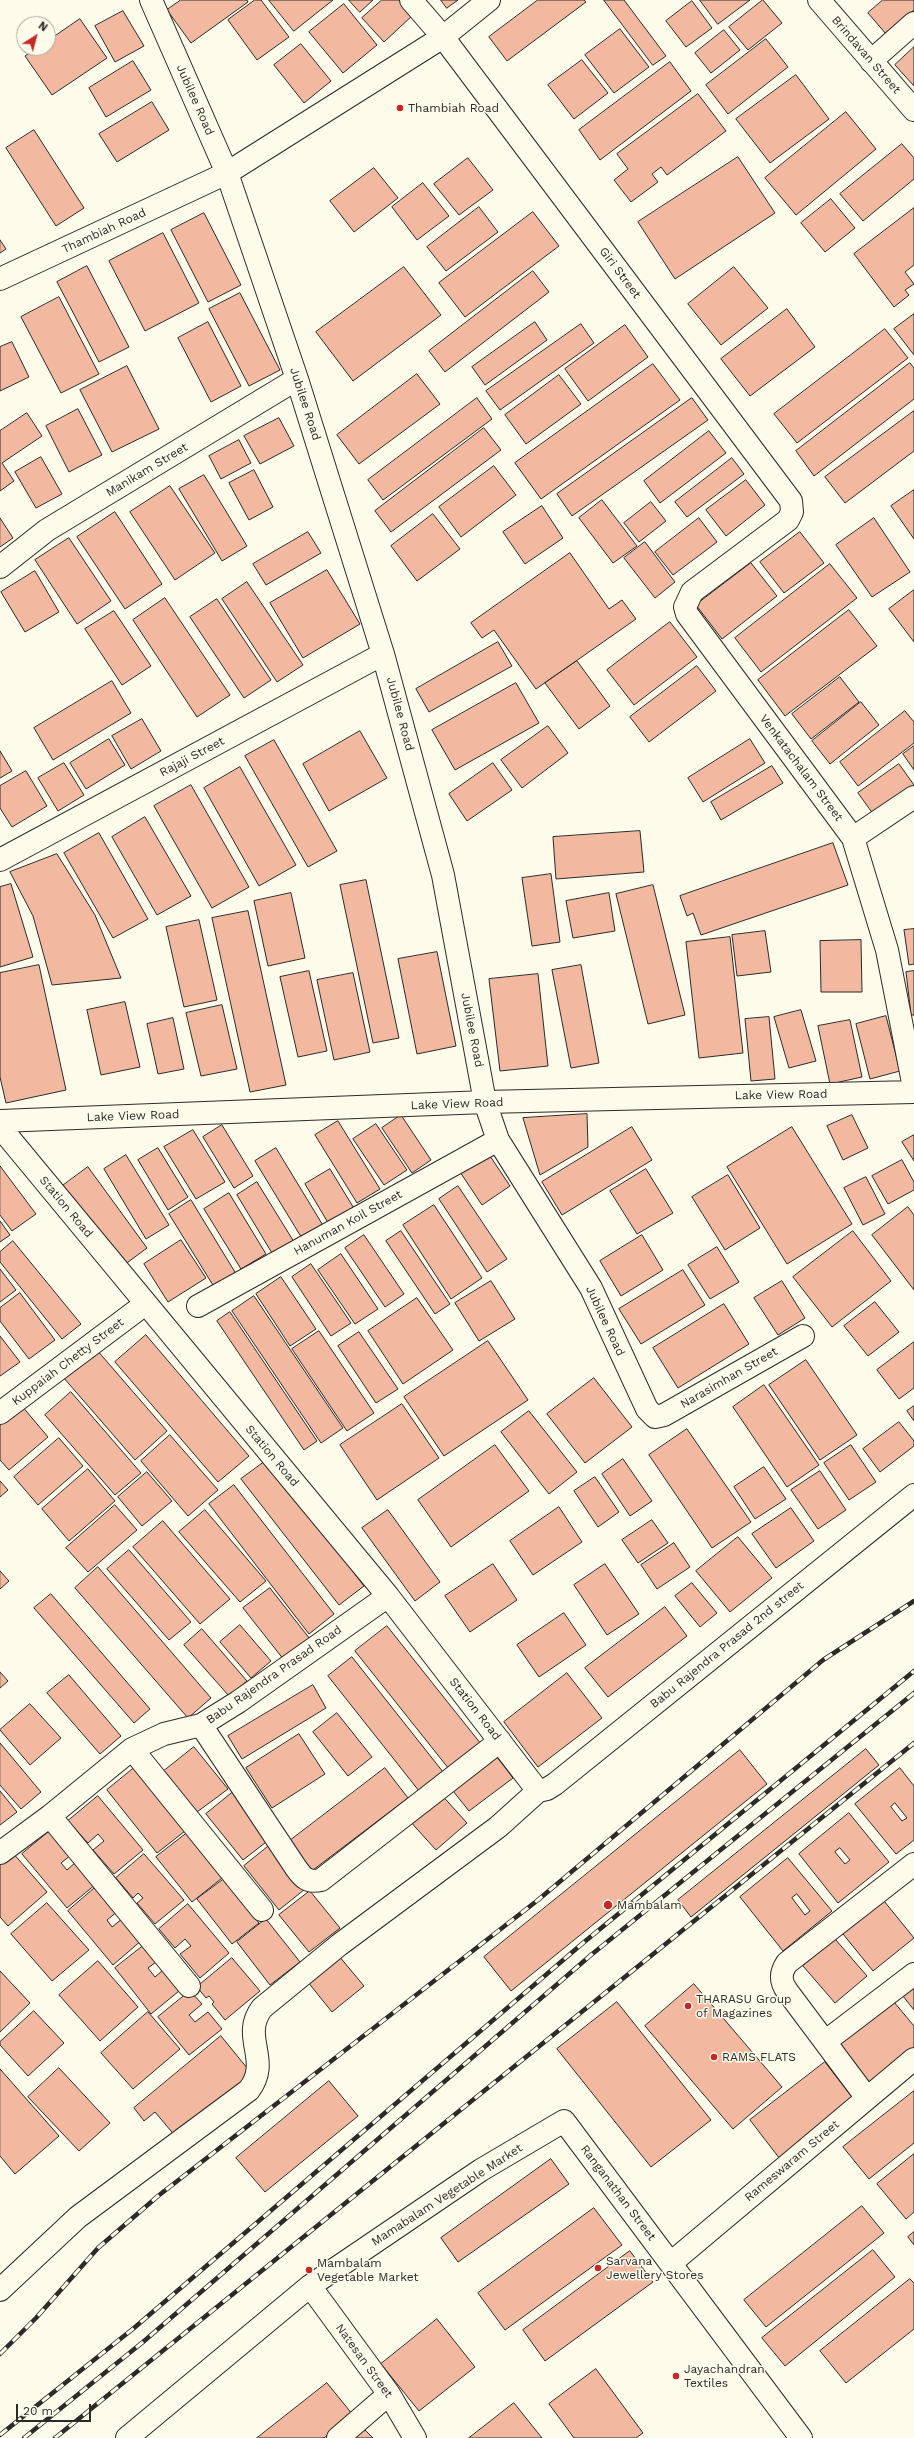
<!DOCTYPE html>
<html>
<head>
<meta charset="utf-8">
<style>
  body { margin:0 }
  #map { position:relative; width:914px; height:2438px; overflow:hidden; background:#fdfbea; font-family:"Work Sans",sans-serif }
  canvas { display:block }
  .north { position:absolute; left:16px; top:16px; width:40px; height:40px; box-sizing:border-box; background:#fdfbea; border:1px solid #a9a89e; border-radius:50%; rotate:36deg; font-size:11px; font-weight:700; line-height:16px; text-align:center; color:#2b2b2b }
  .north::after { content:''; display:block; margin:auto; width:14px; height:18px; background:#c62828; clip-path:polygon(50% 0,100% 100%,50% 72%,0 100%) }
  .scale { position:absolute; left:16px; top:2404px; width:75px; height:18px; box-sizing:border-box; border:2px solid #2b2b2b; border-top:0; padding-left:5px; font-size:12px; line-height:14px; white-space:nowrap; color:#2b2b2b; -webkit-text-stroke:3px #fdfbea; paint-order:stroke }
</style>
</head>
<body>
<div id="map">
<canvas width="914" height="2438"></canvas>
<div class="north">N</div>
<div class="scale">20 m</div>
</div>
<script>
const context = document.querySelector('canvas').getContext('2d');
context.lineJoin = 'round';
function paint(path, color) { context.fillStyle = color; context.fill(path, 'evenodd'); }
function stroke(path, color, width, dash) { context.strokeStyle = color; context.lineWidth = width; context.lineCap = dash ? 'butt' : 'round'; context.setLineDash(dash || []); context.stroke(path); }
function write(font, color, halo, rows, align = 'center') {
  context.font = font + ' "Work Sans",sans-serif'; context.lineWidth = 3; context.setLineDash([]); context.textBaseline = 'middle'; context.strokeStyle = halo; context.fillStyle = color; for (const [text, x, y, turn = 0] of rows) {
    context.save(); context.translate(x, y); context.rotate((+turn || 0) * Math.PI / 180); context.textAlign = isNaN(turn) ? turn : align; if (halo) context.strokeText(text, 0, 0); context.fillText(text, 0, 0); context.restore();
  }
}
const building = new Path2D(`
  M181 0H247L248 2 191 43 167 10Z
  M255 0H261L289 37 257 60 228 20Z
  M269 0H333L294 31Z
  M349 0H373L360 12Z
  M382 0H399L413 15 384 42 362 18Z
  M441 0H458L447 8Z
  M538 0H584L586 2 507 61 489 37Z
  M604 0H624L666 56 653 65Z
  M700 0H750L718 24Z
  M763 0 782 23 748 50 729 27Z
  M883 0H914V10L886 34 868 13Z
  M692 1 712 28 686 47 666 21Z
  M344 4 377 45 343 73 309 32Z
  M123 11 144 46 115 62 95 26Z
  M80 19 107 58 52 95 25 56 37 48H48V41Z
  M620 29 649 67 614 93 585 55Z
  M724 30 740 50 711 73 695 53Z
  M766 39 788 67 728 114 706 85Z
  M301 44 331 81 304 103 274 65Z
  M914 47V86L895 65Z
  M582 60 608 93 574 119 548 85Z
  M133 61 151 90 106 117 89 88Z
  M670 62 691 91 600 160 579 130Z
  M796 75 829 119 770 163 736 119Z
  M698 94 726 131 667 175 661 167 652 174 658 182 631 202 614 180 628 169 617 154Z
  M152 102 169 130 117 162 99 134Z
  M846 112 876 149 796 215 765 178Z
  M34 130 84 208 56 226 6 148Z
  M902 144 914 158V179L863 221 840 194Z
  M738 157 775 213 675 279 638 222Z
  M468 158 493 190 459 215 434 184Z
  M374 168 398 198 354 232 330 201Z
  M423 183 449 216 417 240 392 207Z
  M831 199 855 228 825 252 801 223Z
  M479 207 498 232 446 271 427 247Z
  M914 208V265L905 272 914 284 905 290 909 295 894 307 854 254Z
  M533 212 559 246 465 317 439 283Z
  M204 213 241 285 208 302 171 230Z
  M163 233 199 303 145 331 109 261Z
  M0 240 6 249 0 253Z
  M87 266 129 347 99 362 57 282Z
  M404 267 441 315 353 381 316 332Z
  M734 267 768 308 721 345 688 304Z
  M533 271 549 292 445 372 429 351Z
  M240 293 280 370 249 386 209 309Z
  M59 297 99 374 61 393 21 317Z
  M787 309 815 347 750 396 721 359Z
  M914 314V355L894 329Z
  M208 322 241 386 211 402 178 338Z
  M535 322 547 340 485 385 472 367Z
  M581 324 594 343 500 410 486 391Z
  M625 325 648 357 588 401 565 369Z
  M885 329 908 358 797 443 774 414Z
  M12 342 29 377 0 391V347Z
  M910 363 914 368V399L814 476 796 451Z
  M653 364 680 400 541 499 515 463Z
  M127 366 159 429 112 452 80 390Z
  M417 374 440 404 359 464 337 435Z
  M559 375 581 404 526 444 505 415Z
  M477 398 492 419 383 500 368 480Z
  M692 398 708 420 572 516 557 494Z
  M78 409 102 455 69 472 46 426Z
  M914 411V451L845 503 825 477Z
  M27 413 42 436 2 463 14 481 0 491V431Z
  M279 418 294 446 260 464 244 436Z
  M484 428 501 450 391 532 375 511Z
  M709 431 726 453 660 503 644 481Z
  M239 440 251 463 221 479 209 456Z
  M41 457 62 494 36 508 15 472Z
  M732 458 744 474 687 517 675 502Z
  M494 466 516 495 461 537 439 507Z
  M254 470 273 507 249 520 229 483Z
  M204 475 247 546 222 561 179 489Z
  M746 480 765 505 726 536 706 510Z
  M170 486 215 553 175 580 130 512Z
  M914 490V539L891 506Z
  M602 500 637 546 613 563 579 518Z
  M651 502 666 521 639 542 624 523Z
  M542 506 563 538 525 564 503 532Z
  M115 512 162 584 125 609 77 537Z
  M433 514 460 549 417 581 391 546Z
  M0 518 13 538 0 547Z
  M699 518 717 542 673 575 655 552Z
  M874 518 910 572 872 597 836 545Z
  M308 532 321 553 266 585 253 564Z
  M800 532 824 563 784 593 760 562Z
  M69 538 111 601 77 624 35 560Z
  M645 542 675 582 655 598 624 558Z
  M570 553 609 609 622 600 636 619 536 689 494 630 482 638 471 623Z
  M751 563 777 596 722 639 696 605Z
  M830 564 857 598 761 672 735 638Z
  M327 570 360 624 303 658 270 603Z
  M35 571 59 612 25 632 1 592Z
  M247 582 303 665 277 682 222 599Z
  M914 590V642L889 609Z
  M165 598 230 695 197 717 133 620Z
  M217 599 271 680 244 698 190 617Z
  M849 610 877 646 785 716 758 680Z
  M114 611 151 666 122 685 85 629Z
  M670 622 697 657 634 705 607 670Z
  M498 642 512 666 429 712 416 689Z
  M577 661 610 706 579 729 545 683Z
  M697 666 716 691 649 742 630 717Z
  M840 677 859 702 811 739 792 714Z
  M112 681 131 713 53 760 34 728Z
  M516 683 539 723 455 770 432 730Z
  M861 702 879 725 830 764 812 741Z
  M905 711 914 722V743L858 786 840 762Z
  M142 719 161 751 131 769 112 736Z
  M548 726 568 753 522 788 501 760Z
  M360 731 387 778 329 811 303 764Z
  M109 739 125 765 86 789 70 763Z
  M750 739 765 763 703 802 688 778Z
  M274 740 337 851 308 867 245 756Z
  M914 746V770L903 754Z
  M0 751 12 771 0 778Z
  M64 763 84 795 58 811 38 778Z
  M493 763 512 790 467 821 449 794Z
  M899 764 914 785V791L876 818 858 793Z
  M772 766 783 783 721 820 711 802Z
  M240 767 296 865 259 886 204 788Z
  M26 771 47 806 12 827 0 808V786Z
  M191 785 249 887 212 908 154 806Z
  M145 817 191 896 157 915 112 837Z
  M640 831 644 872 556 879 553 837Z
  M99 833 148 919 113 938 64 853Z
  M833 843 848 885 701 935 693 913 687 916 680 896Z
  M57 854 95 915 121 978 52 985 33 916 10 872Z
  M551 874 560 942 532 946 522 878Z
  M366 880 399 1038 373 1043 340 885Z
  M11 884 33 957 0 967V887Z
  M653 885 685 1015 648 1024 616 894Z
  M291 893 305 958 268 966 254 901Z
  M609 893 615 931 573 938 566 901Z
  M248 911 286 1085 250 1092 212 918Z
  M199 920 217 1000 184 1007 166 927Z
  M914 929V964L909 965 904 930Z
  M765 931 771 972 737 976 732 935Z
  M730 937 743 1053 699 1058 686 942Z
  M861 940 862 992H821L820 941Z
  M437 952 456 1046 417 1054 398 959Z
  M39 965 66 1090 6 1103 0 1077V973Z
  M581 965 599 1063 571 1068 552 970Z
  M309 971 327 1051 298 1057 280 977Z
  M914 971V1015H911L906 972Z
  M353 973 370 1052 334 1060 317 980Z
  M538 974 548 1066 500 1071 489 979Z
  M125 1002 140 1067 101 1075 87 1010Z
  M222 1005 237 1069 201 1076 186 1013Z
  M801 1010 816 1061 789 1068 774 1017Z
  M886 1016 900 1071 870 1079 856 1024Z
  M769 1017 775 1079 751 1081 745 1019Z
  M173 1018 184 1069 158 1074 147 1024Z
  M850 1020 862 1077 830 1084 818 1026Z
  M587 1114 588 1147 540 1175 523 1118Z
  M401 1115 431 1160 412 1173 382 1128Z
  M852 1115 868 1148 843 1160 827 1126Z
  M338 1121 380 1189 357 1203 315 1135Z
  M376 1124 407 1170 384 1185 353 1139Z
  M222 1125 253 1176 234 1188 203 1137Z
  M632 1127 652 1160 562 1215 542 1182Z
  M792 1127 852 1224 787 1264 727 1167Z
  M193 1130 225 1182 196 1199 164 1147Z
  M914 1135V1161L902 1142Z
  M158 1148 188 1197 168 1210 138 1160Z
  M276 1148 327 1232 306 1245 255 1161Z
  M488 1153 510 1186 482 1205 460 1172Z
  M126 1155 169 1225 146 1239 104 1169Z
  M902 1160 914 1182V1190L888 1204 872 1176Z
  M0 1166 36 1214 12 1231 0 1215Z
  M88 1167 147 1248 120 1268 61 1187Z
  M330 1169 355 1210 330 1226 305 1184Z
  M646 1169 673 1213 637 1234 610 1191Z
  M728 1175 760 1228 725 1250 692 1197Z
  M866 1177 885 1214 863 1225 844 1188Z
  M257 1182 299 1250 278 1263 237 1195Z
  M458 1186 507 1259 487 1272 439 1199Z
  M229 1193 266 1254 241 1269 204 1209Z
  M191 1200 238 1277 216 1290 169 1214Z
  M434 1205 482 1278 451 1299 403 1225Z
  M908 1207 914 1215V1290L872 1235Z
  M0 1221 10 1235 0 1242Z
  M401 1231 450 1304 435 1314 386 1241Z
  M853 1231 891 1281 832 1327 793 1277Z
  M364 1235 404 1294 385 1307 345 1248Z
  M642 1235 663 1270 621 1296 600 1261Z
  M181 1240 206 1278 168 1302 144 1264Z
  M13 1241 81 1324 62 1339 0 1262V1252Z
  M717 1247 739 1282 710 1299 688 1265Z
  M341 1254 378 1309 355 1324 318 1270Z
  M311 1264 351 1323 331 1336 292 1277Z
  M0 1269 16 1290 0 1302Z
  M683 1270 705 1305 641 1344 619 1309Z
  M281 1277 316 1329 290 1346 256 1294Z
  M491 1281 515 1319 479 1341 455 1303Z
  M782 1281 805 1318 778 1335 754 1298Z
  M20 1293 55 1340 29 1359 0 1321V1308Z
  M254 1296 343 1428 321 1443 232 1311Z
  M417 1298 453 1350 403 1384 368 1331Z
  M875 1302 899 1332 868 1356 844 1326Z
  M724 1304 749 1344 678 1388 653 1348Z
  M230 1312 317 1441 304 1450 217 1321Z
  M319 1331 374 1413 347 1431 292 1349Z
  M359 1332 398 1389 376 1403 338 1346Z
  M146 1335 249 1456 218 1482 115 1362Z
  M0 1336 20 1362 0 1376Z
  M488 1341 528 1400 444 1456 404 1397Z
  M914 1342V1388L899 1399 877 1370Z
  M96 1349 167 1431 135 1460 63 1377Z
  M806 1360 857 1435 820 1460 769 1385Z
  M594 1378 632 1427 585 1463 547 1414Z
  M764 1385 819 1465 787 1487 733 1407Z
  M71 1392 141 1473 115 1495 45 1415Z
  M402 1404 439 1458 377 1500 340 1445Z
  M21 1405 48 1437 9 1470 0 1460V1424Z
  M914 1406V1421L907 1411Z
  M529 1411 577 1472 549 1494 501 1432Z
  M899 1422 914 1441V1446L880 1472 863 1449Z
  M687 1429 751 1522 712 1548 649 1455Z
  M170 1435 218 1490 188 1516 141 1461Z
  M59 1438 83 1466 38 1505 14 1477Z
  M495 1445 529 1491 451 1547 418 1500Z
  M851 1445 876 1482 849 1500 824 1463Z
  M623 1459 652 1501 630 1516 602 1474Z
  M267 1460 364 1586 339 1605 241 1479Z
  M764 1467 786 1499 755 1519 734 1487Z
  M88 1469 115 1501 69 1541 42 1509Z
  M820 1471 846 1510 818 1529 791 1490Z
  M147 1472 172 1501 142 1526 118 1497Z
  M595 1477 619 1512 598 1527 574 1491Z
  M0 1481 8 1490 0 1497Z
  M234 1485 334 1614 309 1634 209 1504Z
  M115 1505 137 1530 88 1572 66 1548Z
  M559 1507 582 1542 533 1575 510 1541Z
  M791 1508 814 1541 776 1568 752 1534Z
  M205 1510 266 1581 240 1602 179 1532Z
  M388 1510 440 1582 415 1601 362 1528Z
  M652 1520 668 1543 638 1563 622 1540Z
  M163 1521 230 1599 200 1624 133 1547Z
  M738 1537 772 1578 730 1612 696 1571Z
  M674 1543 690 1567 657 1589 641 1565Z
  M129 1550 191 1622 169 1640 107 1569Z
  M493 1564 517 1600 470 1632 445 1596Z
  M605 1564 639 1614 607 1635 574 1585Z
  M98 1567 211 1698 188 1718 75 1588Z
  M0 1571 9 1581 0 1589Z
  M692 1583 717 1613 700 1627 675 1596Z
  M270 1588 310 1639 284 1660 243 1608Z
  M51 1594 150 1709 134 1723 34 1608Z
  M665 1607 687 1636 608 1697 585 1668Z
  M564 1613 586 1645 539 1677 517 1645Z
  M240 1625 271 1661 251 1678 220 1642Z
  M387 1626 481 1744 449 1769 355 1651Z
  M202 1629 247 1681 229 1696 184 1645Z
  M352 1657 447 1777 423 1796 328 1676Z
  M0 1672 8 1681 0 1688Z
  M567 1673 602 1718 538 1767 504 1722Z
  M69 1675 121 1736 100 1754 47 1693Z
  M313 1685 326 1708 242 1759 228 1736Z
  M30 1704 61 1738 30 1765 0 1730Z
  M337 1713 372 1757 348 1776 313 1732Z
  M299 1734 325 1774 272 1808 246 1768Z
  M0 1743 41 1792 21 1809 0 1785Z
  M194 1747 228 1789 197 1812 164 1771Z
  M866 1749 879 1765 691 1917 678 1900Z
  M740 1750 767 1784 511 1991 484 1957Z
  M493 1752 513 1778 469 1811 449 1786Z
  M134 1768 185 1831 157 1853 107 1790Z
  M385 1768 408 1798 309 1873 287 1843Z
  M900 1768 914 1786V1840L896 1854 855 1804ZM895 1803 907 1818 902 1821 891 1807Z
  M0 1791 17 1812 0 1825Z
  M233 1792 270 1839 243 1860 206 1814Z
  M439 1792 467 1823 436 1850 408 1819Z
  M98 1796 143 1850 114 1874 93 1850 104 1841 98 1834 88 1843 68 1821Z
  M849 1813 889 1862 838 1903 799 1854ZM840 1848 850 1860 845 1864 835 1852Z
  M51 1830 71 1855 61 1863 67 1870 77 1861 96 1884 67 1908 22 1854Z
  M187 1833 222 1878 192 1902 156 1857Z
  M270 1845 305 1889 279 1910 244 1866Z
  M12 1852 47 1892 8 1926 0 1917V1863Z
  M144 1854 184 1900 155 1924 137 1903 143 1898 138 1893 133 1898 116 1878Z
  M788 1858 832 1911 783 1951 740 1897ZM797 1894 810 1911 805 1915 792 1898Z
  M224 1879 259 1923 232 1944 197 1899Z
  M97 1886 118 1911 107 1920 112 1927 123 1918 142 1940 113 1965 68 1911Z
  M310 1891 340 1928 309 1952 279 1915Z
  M884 1901 914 1938 873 1971 843 1934Z
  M47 1903 89 1950 52 1981 11 1934Z
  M188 1904 229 1953 200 1978 180 1954 191 1946 185 1939 175 1948 159 1929Z
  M266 1919 300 1962 270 1985 237 1942Z
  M835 1939 867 1976 835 2003 803 1966Z
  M143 1946 156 1962 148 1968 155 1977 163 1970 179 1991 151 2014 115 1968Z
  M339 1956 364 1986 332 2012 307 1981Z
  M232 1958 260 1991 225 2020 212 2004 214 2002 209 1996 206 1998 197 1987Z
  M98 1961 138 2007 100 2041 59 1995Z
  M0 1971 30 2003 0 2032Z
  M914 1979V2010L899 1991Z
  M694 1984 782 2087 733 2129 645 2026Z
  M190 1991 202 2004 189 2015 195 2022 208 2012 222 2029 189 2055 158 2017Z
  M617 2002 711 2120 651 2167 557 2049Z
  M894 2002 914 2026V2051L868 2088 836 2048Z
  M34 2011 64 2043 28 2076 0 2045V2042Z
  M148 2012 180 2049 133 2089 101 2053Z
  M221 2036 252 2074 176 2137 155 2112 144 2121 134 2108Z
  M825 2062 855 2101 780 2159 750 2120Z
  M59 2068 110 2123 79 2151 28 2097Z
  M0 2069 59 2136 15 2174 0 2156Z
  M329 2081 358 2116 265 2192 236 2158Z
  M914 2091V2143L869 2179 843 2147Z
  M914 2154V2212L906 2219 877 2184Z
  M551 2159 569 2184 458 2262 441 2238Z
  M862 2206 884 2233 766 2327 744 2300Z
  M594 2208 622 2245 505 2330 478 2293Z
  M914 2232V2245L908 2237Z
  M873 2250 895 2277 785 2366 762 2338Z
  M630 2251 653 2282 545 2361 523 2330Z
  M910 2279 914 2283V2329L846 2383 820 2351Z
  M437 2319 475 2367 419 2411 381 2364Z
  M596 2369 643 2433 636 2438H574L549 2404Z
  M327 2383 353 2415 324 2438H257Z
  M514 2403 542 2438H469Z
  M361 2426 373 2438H348Z`);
paint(building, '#f2b8a0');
stroke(building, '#2b2b2b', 1);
const minor = new Path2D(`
  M151 0 227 173 297 379 383 654 443 875 485 1102 498 1140 591 1288 647 1409 655 1417 664 1415 803 1336
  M411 0 443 37 791 501 792 512 788 520 692 592 685 607 687 614 853 838 887 950 914 1088
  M871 61 914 23
  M0 279 227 173 443 37 489 0
  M0 567 47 530 297 379
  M853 838 914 797
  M0 860 383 654
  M0 1121 485 1102 914 1092
  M0 1127 388 1596 538 1791
  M198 1306 498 1140
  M0 1413 136 1311
  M201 1725 296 1868C303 1878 308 1883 321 1880L500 1741
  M132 1749 262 1910
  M538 1791 547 1789 555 1784 914 1495
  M50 1816 189 1986
  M0 1853 50 1816 132 1749 164 1734 201 1725 238 1702 388 1596
  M826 2041 914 1974
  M867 2098 787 1991C780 1981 780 1973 787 1963L914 1864
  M671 2263 914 2059
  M310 2286 389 2394 415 2438
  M0 2290 78 2217 249 2090C272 2060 240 2037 262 2008L339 1945 498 1827 538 1791
  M127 2438 310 2286 481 2170 564 2121 801 2438
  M338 2438 389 2394`);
const major = new Path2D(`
  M819 0 914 110`);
stroke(minor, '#2b2b2b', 24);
stroke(major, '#2b2b2b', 24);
stroke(minor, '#fdfbea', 22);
stroke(major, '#fdfbea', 22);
const rail = new Path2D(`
  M0 2354 36 2318 98 2248 158 2196 538 1900 823 1660 914 1601
  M0 2435 134 2328 583 1943 914 1671
  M24 2438 143 2342 591 1955 914 1693
  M55 2438 914 1743`);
stroke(rail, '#2b2b2b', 4.5);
stroke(rail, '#fdfbea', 3, [9]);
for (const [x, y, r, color] of [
  [400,108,4,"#c62828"],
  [608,1905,5,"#c62828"],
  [688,2006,4,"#c62828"],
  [714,2057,4,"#c62828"],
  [598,2268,4,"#c62828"],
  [309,2270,4,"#c62828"],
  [676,2376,4,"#c62828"]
]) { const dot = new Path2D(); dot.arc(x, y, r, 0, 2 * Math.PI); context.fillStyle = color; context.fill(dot); stroke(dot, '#fdfbea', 1.5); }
write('12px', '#2b2b2b', '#fdfbea', [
  ["Brindavan Street",866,55,49],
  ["Jubilee Road",195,100,66],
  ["Thambiah Road",104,231,-25],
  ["Giri Street",620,273,53],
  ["Jubilee Road",305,404,72],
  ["Manikam Street",147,470,-31],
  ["Jubilee Road",400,714,75],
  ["Rajaji Street",192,757,-28],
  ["Venkatachalam Street",801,768,53],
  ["Jubilee Road",472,1030,79],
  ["Lake View Road",781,1095,-1],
  ["Lake View Road",457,1104,-2],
  ["Lake View Road",133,1116,-2],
  ["Station Road",66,1207,50],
  ["Hanuman Koil Street",348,1223,-29],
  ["Jubilee Road",605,1321,65],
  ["Kuppaiah Chetty Street",68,1362,-37],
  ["Narasimhan Street",729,1378,-30],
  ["Station Road",272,1456,50],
  ["Babu Rajendra Prasad 2nd street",727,1645,-39],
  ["Babu Rajendra Prasad Road",274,1675,-35],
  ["Station Road",475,1709,52],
  ["Rameswaram Street",792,2161,-40],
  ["Ranganathan Street",618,2193,53],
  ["Mamabalam Vegetable Market",447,2195,-33],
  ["Natesan Street",364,2361,54]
]);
write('12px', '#2b2b2b', '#fdfbea', [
  ["Thambiah Road",408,108],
  ["Mambalam",617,1905],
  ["THARASU Group",696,1999],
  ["of Magazines",696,2013],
  ["RAMS FLATS",722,2057],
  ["Sarvana",606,2261],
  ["Jewellery Stores",606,2275],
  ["Mambalam",317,2263],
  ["Vegetable Market",317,2277],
  ["Jayachandran",684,2369],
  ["Textiles",684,2383]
], 'left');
</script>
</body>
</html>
